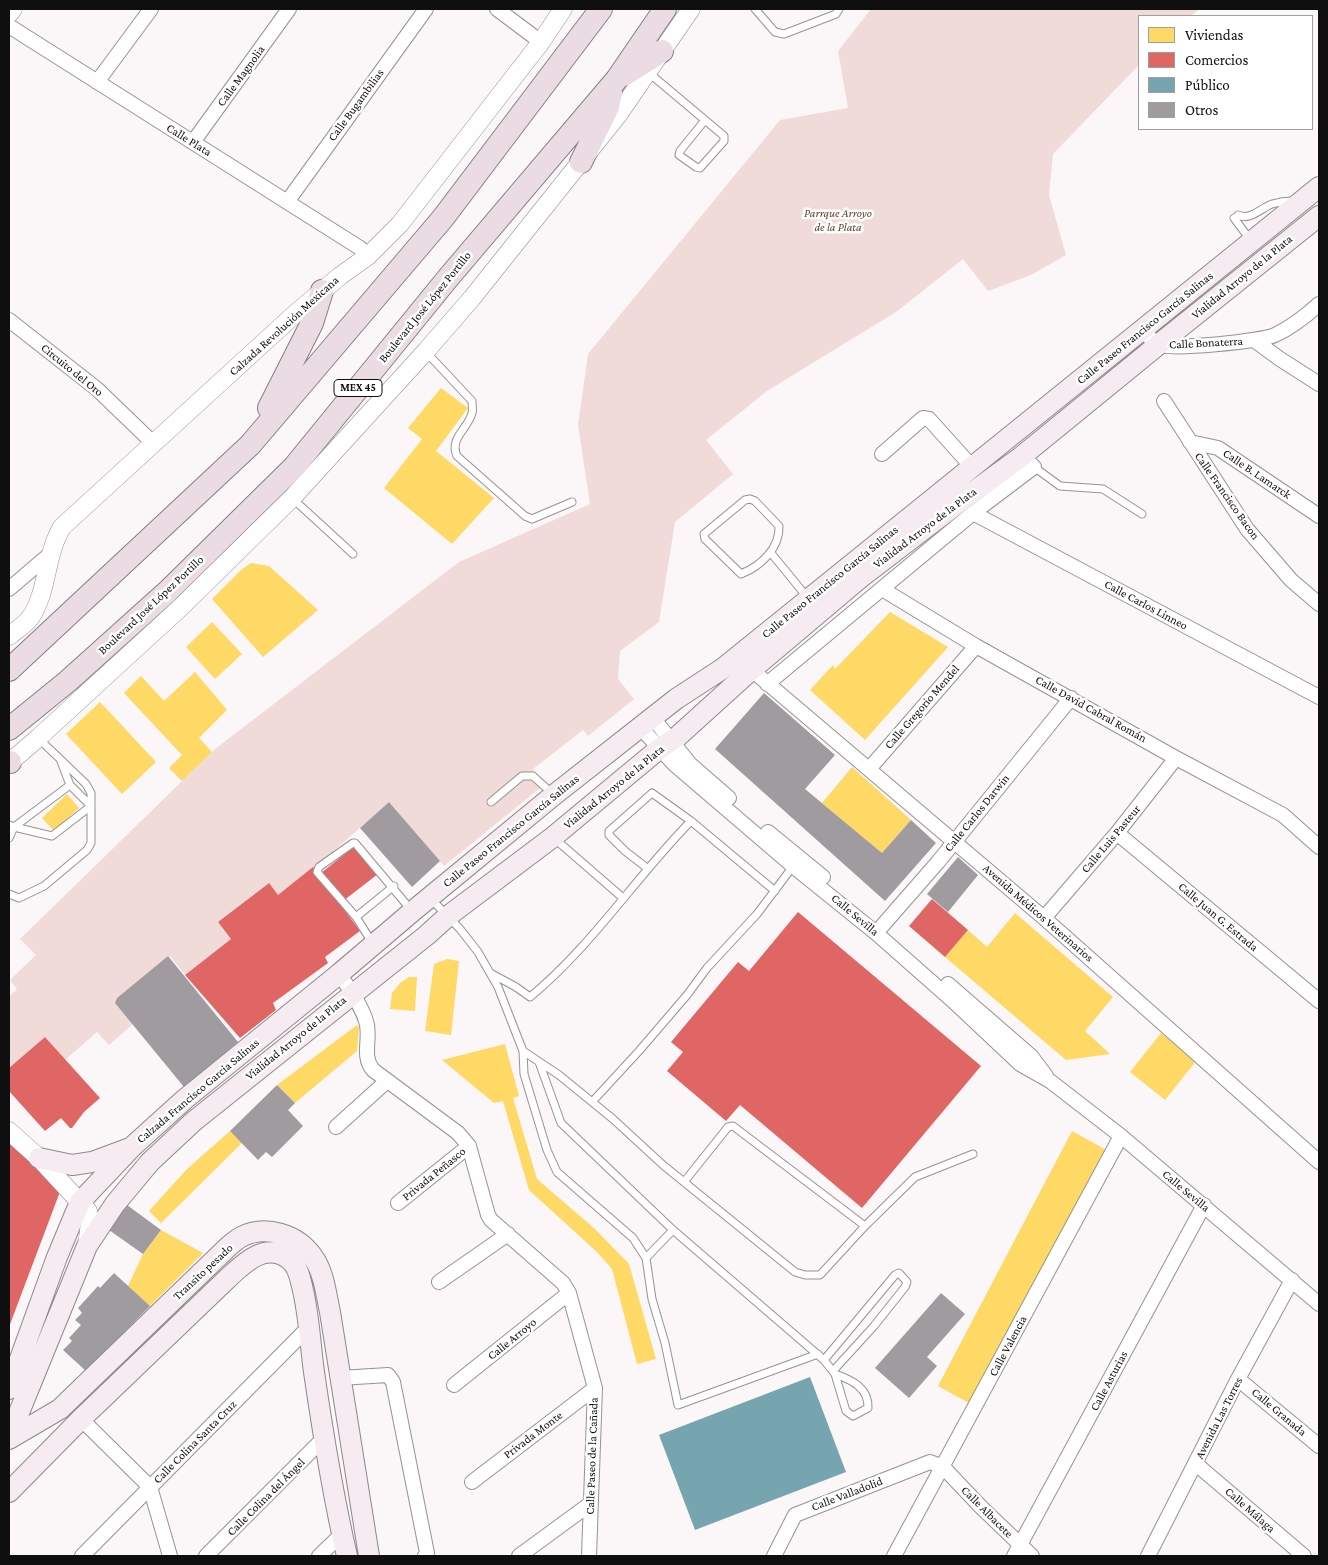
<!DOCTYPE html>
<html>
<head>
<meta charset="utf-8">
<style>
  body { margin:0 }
  #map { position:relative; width:1328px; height:1565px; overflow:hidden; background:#fbf6f8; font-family:"Crimson Pro",serif }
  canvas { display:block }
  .frame { position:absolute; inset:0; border:10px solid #0f0f0f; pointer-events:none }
  .legend { position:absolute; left:1138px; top:15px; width:175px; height:115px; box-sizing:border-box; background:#fff; border:1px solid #9f9f9f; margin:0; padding:6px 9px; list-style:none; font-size:15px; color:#0f0f0f }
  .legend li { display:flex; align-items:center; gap:10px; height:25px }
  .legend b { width:25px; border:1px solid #9f9f9f }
</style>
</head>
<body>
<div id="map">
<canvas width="1328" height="1565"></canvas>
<div class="frame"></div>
<ul class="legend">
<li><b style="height:14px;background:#ffd966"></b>Viviendas</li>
<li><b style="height:14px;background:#e06666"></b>Comercios</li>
<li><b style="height:14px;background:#76a5af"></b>Público</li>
<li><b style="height:14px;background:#9f9b9e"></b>Otros</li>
</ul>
</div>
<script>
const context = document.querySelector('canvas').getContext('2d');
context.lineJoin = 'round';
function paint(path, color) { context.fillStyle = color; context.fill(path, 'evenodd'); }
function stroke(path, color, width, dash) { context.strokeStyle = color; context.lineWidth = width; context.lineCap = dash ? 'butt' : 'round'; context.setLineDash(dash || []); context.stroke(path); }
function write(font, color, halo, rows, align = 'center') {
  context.font = font + ' "Crimson Pro",serif'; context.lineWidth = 5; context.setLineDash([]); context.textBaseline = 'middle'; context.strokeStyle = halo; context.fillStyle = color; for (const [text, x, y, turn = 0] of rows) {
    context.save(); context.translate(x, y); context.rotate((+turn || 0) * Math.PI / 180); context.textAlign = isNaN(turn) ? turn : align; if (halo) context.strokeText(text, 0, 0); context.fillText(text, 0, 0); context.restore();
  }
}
paint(new Path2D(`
  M871 9H1199L1191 16H1139V65L1053 154 1049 195 1066 255 1031 275 988 291 963 259 896 312 767 391 706 440 733 474 675 522 659 622 620 651 618 679 634 699 588 736 583 730 533 769 545 784 444 866 389 802 319 864 278 895 268 883 218 922 231 939 185 975 171 957 168 956 117 998 115 1003 133 1024 109 1045 97 1032 65 1060 45 1037 9 1068V997L17 989 10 980 36 955 20 939 215 749 459 562 590 504 578 425 588 354 780 120 848 108 838 51Z`), '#f0dbd8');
paint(new Path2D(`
  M441 388 468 408 436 451 494 498 452 544 384 488 422 439 408 428Z
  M251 563 269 566 318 610 263 657 212 599 241 570Z
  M890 612 948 647 865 740 810 690 833 665 835 669Z
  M212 622 242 654 215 679 186 647Z
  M195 672 227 710 199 738 212 752 182 781 169 768 182 755 124 693 141 676 164 701Z
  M100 702 156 762 122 794 66 734Z
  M852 767 911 820 882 853 822 803Z
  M67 794 79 808 54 831 42 818Z
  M1015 913 1113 997 1085 1031 1110 1054 1066 1060 945 957 968 930 987 947Z
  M447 959 459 961 451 1035 425 1031 434 964Z
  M409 977H417L415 1011 390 1009 392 993 400 983Z
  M357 1025 359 1028 357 1051 295 1103 277 1085Z
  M1161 1033 1196 1061 1165 1100 1130 1072Z
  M505 1044 519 1096 513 1098 537 1179 595 1229 629 1264 656 1359 637 1364 612 1269 598 1253 529 1190 503 1101 494 1103 442 1060Z
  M230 1131 242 1143 161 1223 149 1211 187 1169Z
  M1072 1131 1108 1151 969 1403 938 1386Z
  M161 1230 203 1253 150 1306 128 1286 143 1254Z`), '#ffd966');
paint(new Path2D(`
  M356 845 378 874 343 901 321 873Z
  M313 867 360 931 325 957 328 963 273 1003 276 1010 240 1038 185 975 231 939 218 922 269 883 278 895Z
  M932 899 968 930 945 957 909 926Z
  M798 912 981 1066 862 1208 740 1105 726 1121 667 1071 683 1052 671 1042 738 962 749 971Z
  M45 1037 100 1098 84 1112 72 1128H70L61 1118 45 1131 9 1091V1068Z
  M9 1139 61 1189 9 1327Z`), '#e06666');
paint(new Path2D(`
  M810 1377 846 1472 695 1530 659 1435Z`), '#76a5af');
paint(new Path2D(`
  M764 693 835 755 805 789 882 853 911 820 936 843 885 901 715 749Z
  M389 802 440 861 412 887 360 828Z
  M958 857 978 875 948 912 927 894Z
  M168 956 238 1042 184 1087 115 1003 117 998Z
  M277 1085 295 1103 288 1110 303 1126 272 1157 266 1152 258 1160 230 1131Z
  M127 1205 161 1230 143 1254 109 1230Z
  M114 1273 150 1306 86 1371 63 1350 72 1341 69 1338 81 1325 75 1320 82 1313 78 1308 98 1286 100 1288Z
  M941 1293 965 1314 927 1357 937 1366 909 1398 875 1368Z`), '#9f9b9e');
const service = new Path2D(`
  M755 9 775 32 784 34 836 14 839 9
  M649 73 724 136V141L700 168 696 167 679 155 680 151 705 120
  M1238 215C1250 221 1261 208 1272 204 1279 202 1286 201 1293 201
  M1234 218 1251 241
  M426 352 472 401C472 405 473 410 472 413 468 429 449 438 457 456L525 516 532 519 572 502
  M1034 467 1060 486 1103 489 1142 514
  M292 498 353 554
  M750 499 755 501 779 526C780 548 761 566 741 574L705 539 704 534 745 500Z
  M771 553 807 597
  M491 802 522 776H533L554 795
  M9 825 14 827 70 785 60 759 39 739
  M9 838 14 827 52 836 91 806 70 785
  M555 839 623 898
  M647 868 625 851 609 835V831L652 793 691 821 775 891
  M9 894 19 898 44 886 87 850 91 843V793L86 784 60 759
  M430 898 460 929 478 952 498 987 523 1051 524 1074 547 1150 557 1172 633 1238 646 1258 652 1299 665 1343 678 1405 818 1354
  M356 917 394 886
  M373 944 356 917 317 872 319 867 353 843H355L412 911
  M492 974 516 987 530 997C592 946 635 878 691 821
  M523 1051 559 1075 613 1119 663 1165 795 1272 805 1275H820L865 1226 915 1177 973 1154
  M539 1062 561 1123 673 1230 824 1360 835 1374 846 1411 853 1416 868 1408C869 1388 852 1380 835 1374
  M592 1102 639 1051 687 995 707 968 757 914 794 865
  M684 1182 728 1127 733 1126 865 1226
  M646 1258 673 1230
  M824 1360 895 1275 899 1273 907 1282 905 1287 874 1326 833 1371`);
const minor = new Path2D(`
  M497 9 541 42
  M9 26 360 248 368 256
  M97 82 151 9
  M193 142 289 9
  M287 202 426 9
  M9 320 97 389 154 444
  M1143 331C1148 335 1152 341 1157 344 1169 351 1262 341 1275 335 1290 328 1307 315 1319 304
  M1254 340 1280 359 1319 384
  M1164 401 1247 529 1291 580 1319 604
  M1190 442 1218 448 1319 516
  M882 454 923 418 929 419 973 468
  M973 513 1319 697
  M9 589 50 554
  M882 589 976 646 1176 758 1283 815 1319 847
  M746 665 1044 918 1319 1162
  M767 684 973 513 1034 467 1022 456
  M652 717 690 764 729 798
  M640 727 675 765 793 866 876 933 952 1000 1020 1064 1050 1081 1121 1136 1319 1304
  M869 769 976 646
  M768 832 823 877
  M1117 833 1319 1001
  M1044 918 1117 833 1176 758
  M876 933 938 862 1071 698
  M339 974C349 988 364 1009 367 1025 370 1041 362 1057 373 1070L458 1133 469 1146 488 1215 491 1220 563 1283 569 1293 595 1388 589 1556
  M948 984 1031 1056 1046 1076
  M336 1127 387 1081
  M398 1203 469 1146
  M439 1282 508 1234
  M340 1378 388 1375 393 1382 427 1553 425 1556
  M1238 1379 1319 1446
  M454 1385 569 1293
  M81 1419 150 1487 170 1556
  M1196 1464 1304 1556
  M472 1482 595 1388
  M82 1556 308 1328
  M206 1556 325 1437
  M319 1556 342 1534
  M519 1556 590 1504
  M774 1556 795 1515 930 1462 943 1467 980 1506 1032 1556
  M894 1556 1121 1136
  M1014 1556 1204 1205
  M1148 1556 1238 1379 1292 1280`);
const tertiary = new Path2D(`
  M9 14 13 9
  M9 636C15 631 25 625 30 618 48 593 45 555 62 527L296 313 340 276 368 256 400 224 541 42 563 9
  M9 763 38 738 180 608 292 498 426 351 472 298 618 115 691 9
  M9 1131 39 1158 88 1211 90 1223 87 1246`);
const secondary = new Path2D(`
  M39 1158 72 1165 92 1162 127 1149
  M9 1389 57 1257 80 1202 133 1146 185 1099 339 974 413 911 554 795 676 699 722 669 1319 187
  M9 1437 87 1246 115 1204 150 1162 194 1121 427 935 448 916 553 837 659 749 677 737 751 670 860 578 958 503 1022 456 1158 345 1319 216
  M9 1439 60 1409 229 1246C233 1243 237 1239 241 1237 266 1224 298 1235 313 1257 324 1272 326 1294 330 1312L369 1556
  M9 1492 81 1419 227 1279C243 1264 265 1241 289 1259 296 1264 299 1273 301 1282 309 1311 310 1343 314 1372 323 1434 333 1496 347 1556`);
const primary = new Path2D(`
  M624 75 662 51
  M581 162 608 107 611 92
  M269 408 312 323 322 291
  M9 670 250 445 443 218 601 9
  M9 729 68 681 167 592 294 467 448 278 617 79 665 9
  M9 762H10`);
stroke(service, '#959394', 9);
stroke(minor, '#959394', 16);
stroke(tertiary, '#959394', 19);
stroke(secondary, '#8c8a8b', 22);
stroke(primary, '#838081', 24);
stroke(service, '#fefefe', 7);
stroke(minor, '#fefefe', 14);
stroke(tertiary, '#fefefe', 18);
stroke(secondary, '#f5ebf0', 20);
stroke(primary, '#ebdce4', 22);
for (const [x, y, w] of [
  [358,388,48]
]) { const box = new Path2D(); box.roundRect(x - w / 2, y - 8.5, w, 17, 4); context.fillStyle = '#fff'; context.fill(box); stroke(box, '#0f0f0f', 1); }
write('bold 11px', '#0f0f0f', null, [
  ["MEX 45",358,388]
]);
write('12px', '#0f0f0f', '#fff', [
  ["Calle Magnolia",241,76,-54],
  ["Calle Bugambilias",356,105,-54],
  ["Calle Plata",189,140,32],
  ["Vialidad Arroyo de la Plata",1242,277,-39],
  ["Boulevard José López Portillo",425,307,-51],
  ["Calzada Revolución Mexicana",284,326,-42],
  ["Calle Paseo Francisco García Salinas",1145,328,-39],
  ["Calle Bonaterra",1206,343,-3],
  ["Circuito del Oro",72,370,39],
  ["Calle B. Lamarck",1257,474,34],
  ["Calle Francisco Bacon",1227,496,55],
  ["Vialidad Arroyo de la Plata",925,528,-37],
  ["Calle Paseo Francisco García Salinas",830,582,-39],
  ["Boulevard José López Portillo",151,605,-43],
  ["Calle Carlos Linneo",1146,605,28],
  ["Calle Gregorio Mendel",922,707,-49],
  ["Calle David Cabral Román",1091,709,29],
  ["Vialidad Arroyo de la Plata",614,787,-39],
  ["Calle Carlos Darwin",977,813,-51],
  ["Calle Paseo Francisco García Salinas",511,831,-39],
  ["Calle Luis Pasteur",1111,839,-50],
  ["Avenida Médicos Veterinarios",1038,913,41],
  ["Calle Sevilla",855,915,40],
  ["Calle Juan G. Estrada",1218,917,40],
  ["Vialidad Arroyo de la Plata",296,1038,-39],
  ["Calzada Francisco Garcia Salinas",198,1091,-40],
  ["Privada Peñasco",434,1174,-39],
  ["Calle Sevilla",1186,1191,40],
  ["Transito pesado",203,1272,-43],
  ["Calle Arroyo",512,1339,-39],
  ["Calle Valencia",1008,1346,-62],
  ["Calle Asturias",1109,1381,-62],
  ["Calle Granada",1279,1412,40],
  ["Avenida Las Torres",1219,1418,-63],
  ["Privada Monte",533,1435,-37],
  ["Calle Colina Santa Cruz",195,1442,-45],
  ["Calle Paseo de la Cañada",592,1456,-88],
  ["Calle Valladolid",847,1494,-21],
  ["Calle Colina del Ángel",266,1497,-45],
  ["Calle Málaga",1250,1510,41],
  ["Calle Albacete",987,1512,45]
]);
write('italic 12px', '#644323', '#fff', [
  ["Parrque Arroyo",838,213],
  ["de la Plata",838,227]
]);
</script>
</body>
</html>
